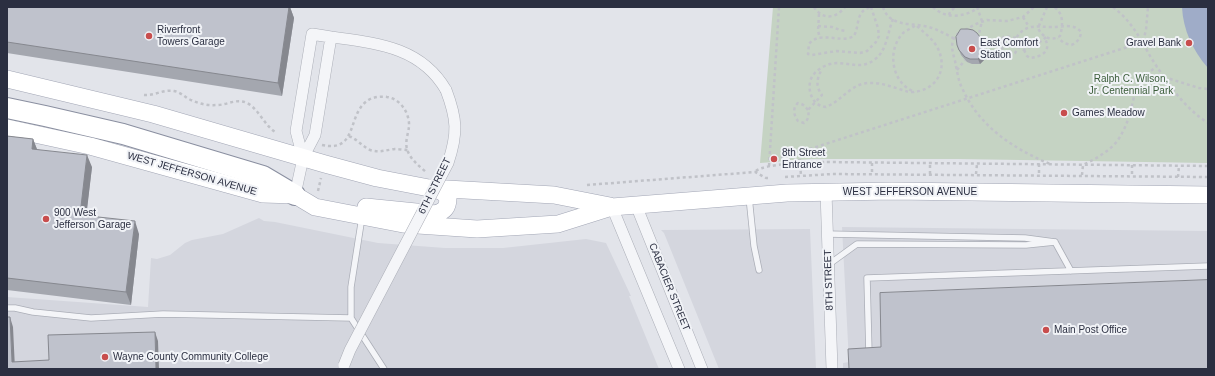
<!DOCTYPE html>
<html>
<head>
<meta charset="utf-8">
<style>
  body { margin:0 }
  #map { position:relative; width:1215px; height:376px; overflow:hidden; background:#e2e4ea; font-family:Arial,sans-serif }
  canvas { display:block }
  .frame { position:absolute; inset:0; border:8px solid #2b2f41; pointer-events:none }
</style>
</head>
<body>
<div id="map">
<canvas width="1215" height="376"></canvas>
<div class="frame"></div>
</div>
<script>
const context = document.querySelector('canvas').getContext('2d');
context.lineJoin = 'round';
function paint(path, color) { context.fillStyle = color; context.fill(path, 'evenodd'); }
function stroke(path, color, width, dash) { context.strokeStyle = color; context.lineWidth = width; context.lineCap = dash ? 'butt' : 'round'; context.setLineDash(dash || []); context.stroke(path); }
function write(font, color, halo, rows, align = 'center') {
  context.font = font + ' Arial,sans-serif'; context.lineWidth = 4; context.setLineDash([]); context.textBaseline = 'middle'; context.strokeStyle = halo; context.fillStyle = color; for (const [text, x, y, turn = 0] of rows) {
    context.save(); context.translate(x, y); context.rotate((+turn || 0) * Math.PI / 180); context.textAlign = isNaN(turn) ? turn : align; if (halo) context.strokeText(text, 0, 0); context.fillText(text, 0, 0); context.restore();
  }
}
paint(new Path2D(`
  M259 218 264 221 275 222 378 243 445 248H503L586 239 606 243 631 296H629L659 369H7V297L148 307 151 258 157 259 170 255 185 243 192 240 223 234Z
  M842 227 1208 231V369H843V363L849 362Z
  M810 229 816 369H719L664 233 661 230Z`), '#d4d6de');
paint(new Path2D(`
  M773 7H1208V163L958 159H811L760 163Z`), '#c5d3c3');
paint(new Path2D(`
  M1182 7H1208V68C1193 51 1183 30 1182 7Z`), '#9facc8');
const service = new Path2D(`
  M749 197 754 246 759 270
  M362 217 351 287V318L384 369
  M827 234 1025 238 1055 242 1026 245 857 244 828 265
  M1055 242 1071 271
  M7 308H15L33 312 91 318 163 314 351 318
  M869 354 867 278 1208 266`);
const minor = new Path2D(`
  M303 158 296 131 312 34C362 43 417 40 446 90
  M826 192 832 369
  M295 195 303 158 315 135 331 37
  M636 205 702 369
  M612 207 679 369`);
const primary = new Path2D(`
  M7 79 153 114 325 164 377 178 429 188 554 195 610 206
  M7 128 90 146 263 194 295 195 315 207 403 224 477 229 558 224 612 207 787 193 892 191 1208 195
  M366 207 436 214C444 211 448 208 448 198L443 192 431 188`);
const motorway = new Path2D(`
  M7 108 45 116 123 134 263 176 295 195`);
stroke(service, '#abaeb7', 7);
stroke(minor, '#abaeb7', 12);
stroke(primary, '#a2a6b5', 18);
stroke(motorway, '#8a8fa0', 22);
stroke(new Path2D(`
  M814 7C822 20 836 19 845 7
  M871 7 878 28 879 36 876 42 867 51 860 53 837 51 812 55 808 54 809 44C820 30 840 44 854 36 860 25 855 11 871 7Z
  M883 7C889 26 908 23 924 26 935 28 944 33 953 38
  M933 7C946 20 966 17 979 7
  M977 7 982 21 978 38
  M1047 7 1038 28C1042 37 1051 42 1060 36 1063 26 1064 13 1054 7
  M1113 7C1131 21 1139 36 1150 56 1166 81 1182 106 1208 123
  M819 14 818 31 820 38
  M949 15 950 12 955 7
  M1023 17 1029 27
  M893 19C887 34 887 51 874 60 860 71 845 60 830 64 824 66 818 69 814 74 805 84 810 106 826 107 836 103 843 95 852 89 869 76 891 87 909 92 933 93 948 73 939 51 935 40 924 33 916 25 912 28 907 30 903 33 886 51 892 84 915 92
  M818 26 832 27 840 30 846 31
  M965 30 976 24 987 20 1007 21 1023 17 1034 7
  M959 33C949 40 952 50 955 61 957 70 958 81 963 90 980 127 1014 149 1050 164
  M1046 37 1043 40 1024 50 1019 47 1016 38C1026 23 1037 27 1052 27 1062 27 1074 23 1081 32 1081 38 1076 44 1071 45L1064 43 1058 38
  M1016 38 1005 36 1001 39C999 45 1004 53 1010 56L1015 53 1019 47
  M1143 41 1146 30 1148 7
  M1024 50 1027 56 1030 58C1041 57 1052 51 1045 39
  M957 70 965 60
  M1164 77 1199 88 1208 89
  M144 95C154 96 164 89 174 91 179 92 183 95 187 98 196 103 207 106 217 105 228 105 236 98 247 103 260 110 264 126 277 133
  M808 110C805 106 803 104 798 103 792 108 794 116 798 121L804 123C809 119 809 115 808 110L822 95C815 86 817 78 822 69
  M349 136C358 140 362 146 370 150 379 153 386 150 395 149 399 149 404 150 408 150
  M322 145C358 153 347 115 367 101 372 97 381 96 387 97 401 99 410 114 409 127 408 134 405 142 407 149 410 159 418 165 426 172
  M799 153 801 175
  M769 160 788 156 1143 42
  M872 163V174
  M1039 164V175
  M1132 165V176
  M769 166 779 7
  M756 171C765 163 812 163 826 162L1208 166
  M930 174V163
  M976 174 977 164
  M1082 175 1083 165C1095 159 1109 152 1118 140 1126 128 1130 115 1133 101 1135 93 1136 86 1141 80 1145 75 1151 71 1157 66
  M785 177 832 174 1208 177
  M1178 177 1179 166
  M587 185 755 172 766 178H770
  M318 191 321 178`), '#c0c2c8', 2.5, [3, 3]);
stroke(service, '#f4f5f8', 5.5);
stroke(minor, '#f4f5f8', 11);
stroke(primary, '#fff', 17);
stroke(motorway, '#fff', 20);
const minorBridge = new Path2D(`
  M344 365 350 350 448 163C458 133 457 119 446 90`);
stroke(minorBridge, '#abaeb7', 12, []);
stroke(minorBridge, '#f4f5f8', 11);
paint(new Path2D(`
  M7 7H290L294 18 282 96 7 53Z
  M983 41 986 51 985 59 980 64H972L967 62 961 55 957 45Z
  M7 136 33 139 37 149 92 167 86 215 139 234 131 305 7 290Z`), '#a4a7af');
paint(new Path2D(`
  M289 7H290L294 18 282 96 278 83Z
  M984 46 986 51 985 59 980 64 978 59Z
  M33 139 38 152 32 149Z
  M87 155 92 167 85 227 80 215Z
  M135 221 139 234 131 305 126 292Z
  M10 317 13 327 15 369 12 362Z
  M155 332 158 341 159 369H156Z`), '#86888f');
const building = new Path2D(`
  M7 7H289L278 83 7 42Z
  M961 29H968L973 30 977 33 983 41 984 46 983 54 978 59H970L965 57 959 50 957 45 956 37Z
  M7 136 33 139 32 149 87 155 80 215 135 221 126 292 7 278Z
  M1208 280V369H849L848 349 881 347 880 293Z
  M7 317H10L12 362 49 360 48 335 155 332 156 369H7Z`);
paint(building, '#bfc2cc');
stroke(building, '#86888f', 1);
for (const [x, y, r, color] of [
  [149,36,4,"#c84d4d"],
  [1189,43,4,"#c84d4d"],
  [972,49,4,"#c84d4d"],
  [1064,113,4,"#c84d4d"],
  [774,159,4,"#c84d4d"],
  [46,219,4,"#c84d4d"],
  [1046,330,4,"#c84d4d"],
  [105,357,4,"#c84d4d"]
]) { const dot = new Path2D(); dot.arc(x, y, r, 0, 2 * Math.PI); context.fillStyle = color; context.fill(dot); stroke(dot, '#f1f3f7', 1.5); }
write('10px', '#2b2f41', '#f1f3f7', [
  ["Riverfront",157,30],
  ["Towers Garage",157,42],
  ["East Comfort",980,43],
  ["Station",980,55],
  ["Gravel Bank",1181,43,"right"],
  ["Games Meadow",1072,113],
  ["8th Street",782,153],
  ["Entrance",782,165],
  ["900 West",54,213],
  ["Jefferson Garage",54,225],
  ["Main Post Office",1054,330],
  ["Wayne County Community College",113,357]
], 'left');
write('10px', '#3a5c39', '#f1f3f7', [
  ["Ralph C. Wilson,",1131,79],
  ["Jr. Centennial Park",1131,91]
]);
write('10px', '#2b2f41', '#f1f3f7', [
  ["WEST JEFFERSON AVENUE",192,174,16],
  ["6TH STREET",435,186,-64],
  ["WEST JEFFERSON AVENUE",910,192],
  ["8TH STREET",829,280,-92],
  ["CABACIER STREET",669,287,68]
]);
</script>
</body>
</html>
